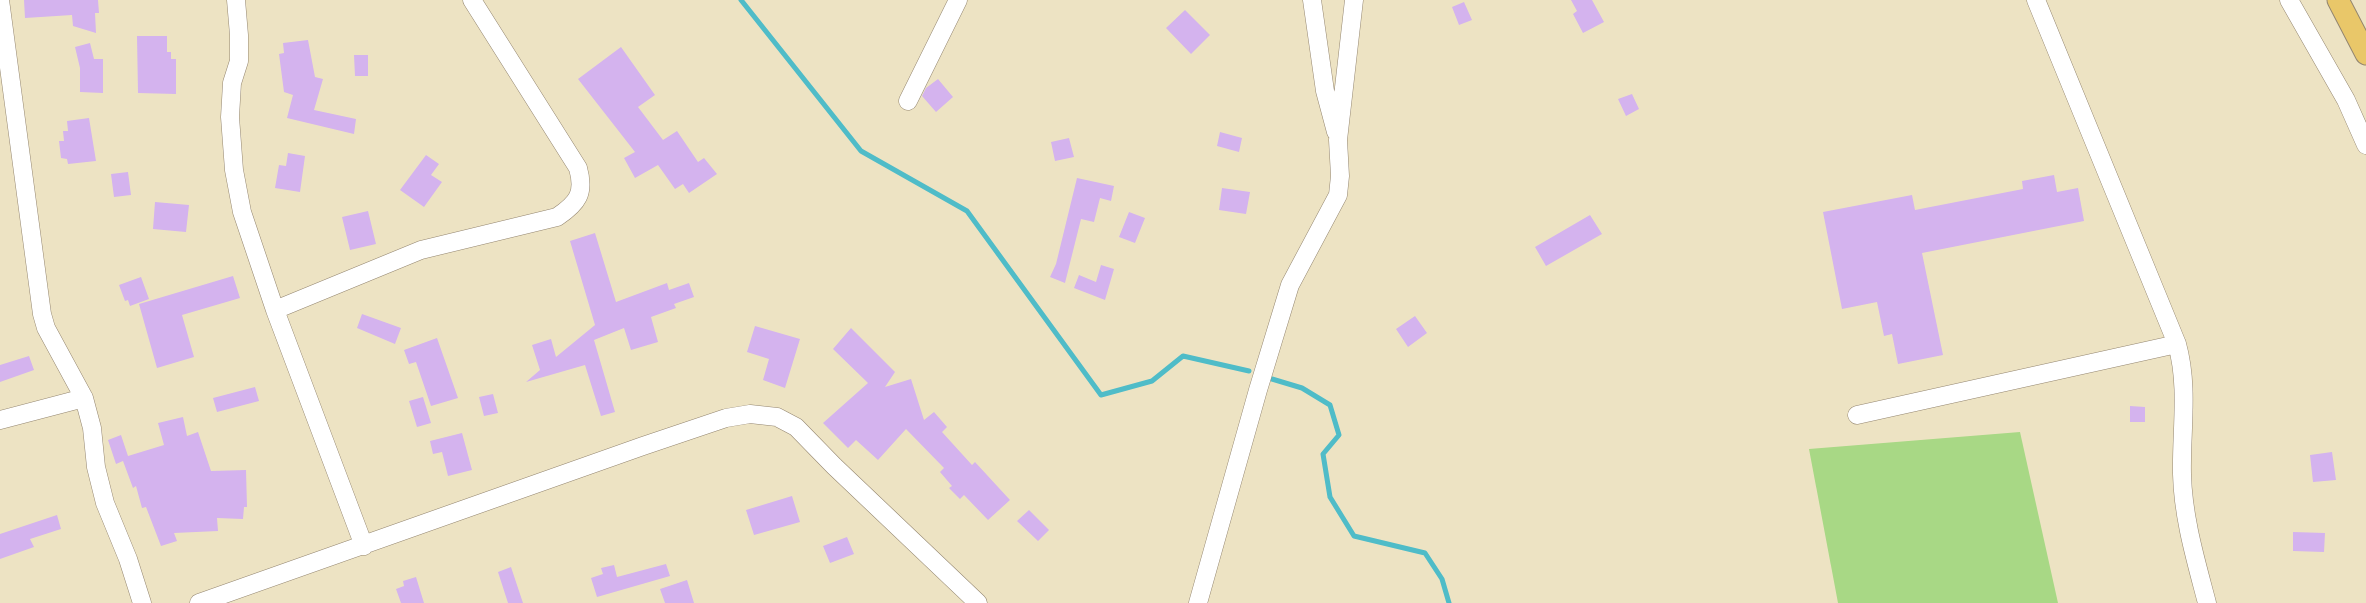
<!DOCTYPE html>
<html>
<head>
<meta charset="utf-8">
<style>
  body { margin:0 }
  canvas { display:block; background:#ede3c3 }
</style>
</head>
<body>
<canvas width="2366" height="603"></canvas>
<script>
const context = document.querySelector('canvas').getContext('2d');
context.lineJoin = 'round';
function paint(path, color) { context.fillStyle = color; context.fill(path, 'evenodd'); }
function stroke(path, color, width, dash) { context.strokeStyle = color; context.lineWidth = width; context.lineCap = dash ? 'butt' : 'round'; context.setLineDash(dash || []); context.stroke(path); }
paint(new Path2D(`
  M2020 432 2058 603H1838L1809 449Z`), '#a8d885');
stroke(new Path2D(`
  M741 0 861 151 967 211 1101 395 1152 381 1183 356 1249 371
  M1272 379 1302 388 1330 405 1339 435 1323 454 1330 497 1354 536 1425 553 1442 579 1449 603`), '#4fbcc8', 5);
paint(new Path2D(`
  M24 0H98L99 13H95L96 33 73 26 72 15 25 18Z
  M1571 0H1592L1604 22 1583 33 1573 14 1577 11Z
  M1464 2 1472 20 1459 25 1452 7Z
  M1185 10 1210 35 1191 54 1166 28Z
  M137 36H167V52H171V59H176V94L138 93Z
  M308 40 315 77 323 79 314 110 356 119 354 134 287 118 293 95 284 92 279 54 284 53 283 43Z
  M90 43 94 59H103V93L80 92V68L75 47Z
  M621 47 655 95 638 107 663 140 677 131 698 162 704 158 717 174 689 193 683 184 675 189 658 165 635 178 624 158 635 152 578 79Z
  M354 55H368V76H355Z
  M938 79 953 97 936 112 922 96 926 88Z
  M1632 94 1639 109 1626 116 1618 99Z
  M89 118 96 161 68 164 67 159 61 158 59 141H64L63 131H68L67 121Z
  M1220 132 1242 138 1239 152 1217 146Z
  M1069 138 1074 157 1055 161 1051 142Z
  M288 153 305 156 300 192 275 188 279 165 286 166Z
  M426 155 439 164 431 175 442 182 424 207 400 190Z
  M128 172 131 195 114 197 111 174Z
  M2054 175 2057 192 2078 188 2084 221 1922 253 1943 355 1898 364 1892 334 1884 336 1877 302 1842 309 1823 212 1912 195 1915 210 2023 189 2022 181Z
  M1077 178 1114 186 1111 201 1100 198 1094 222 1081 219 1065 283 1050 277 1056 264Z
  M1222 188 1250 192 1246 214 1219 210Z
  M155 202 189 205 186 232 153 229Z
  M368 211 376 244 350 250 342 217Z
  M1129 212 1145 218 1135 243 1119 237Z
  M1590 215 1602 234 1546 266 1535 247Z
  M595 233 616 302 667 283 669 290 689 283 694 297 674 304 676 308 651 317 658 342 631 350 624 328 594 340 615 412 601 416 585 365 526 382 540 370 532 345 551 339 556 357 595 325 570 241Z
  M1101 265 1114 269 1105 300 1074 288 1079 275 1096 282Z
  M233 276 240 298 182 315 194 357 157 368 139 304Z
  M141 277 149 299 130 306 128 300 125 301 119 285Z
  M362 314 401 328 395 344 357 328Z
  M1415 316 1427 333 1408 347 1396 329Z
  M755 326 800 339 785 388 763 380 769 359 747 352Z
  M851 328 895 372 885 387 911 379 924 420 934 412 947 427 942 432 972 465 975 462 1010 500 988 520 964 495 960 499 949 488 952 486 940 472 944 468 906 429 878 460 856 440 848 448 823 423 868 383 833 349Z
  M437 338 458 398 431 406 416 362 409 364 404 350Z
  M29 356 34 370 0 382V365Z
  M255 387 259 401 217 412 213 398Z
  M493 394 498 413 484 416 479 397Z
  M423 397 431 423 417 427 409 401Z
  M2130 406 2145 407V422H2130Z
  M183 417 187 436 198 432 211 471 246 470 247 507H244L243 519 217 518 218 531 174 533 177 541 161 546 146 507 142 508 136 486 133 488 123 461 116 464 108 440 121 435 128 456 164 445 158 423Z
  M462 433 472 470 448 476 442 452 433 454 430 441Z
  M2332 452 2336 480 2313 482 2310 455Z
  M792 496 800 522 754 535 746 510Z
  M1029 510 1049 530 1038 541 1017 521Z
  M57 515 61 529 30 539 34 547 0 559V534Z
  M2293 532 2325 533 2324 552 2293 551Z
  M847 537 854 554 830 563 823 546Z
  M666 564 670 576 597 597 591 578 603 574 601 568 614 565 617 577Z
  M511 567 523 603H508L498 572Z
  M416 577 424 603H401L396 589 404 586 403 581Z
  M687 580 694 603H665L660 589Z`), '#d4b3ee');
const minor = new Path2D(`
  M0 0 42 314 46 328 84 398 92 428 96 467 105 503 128 559 142 603
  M236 0 239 35V61L232 83 230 117 234 170 242 212 275 310 364 546
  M1312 0 1325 91 1336 132
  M2036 0 2177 344C2189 387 2181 431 2182 474 2183 518 2196 561 2207 603
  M2289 0 2346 100 2366 145
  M908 101 958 0
  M275 310 421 250 557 217C578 203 585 193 578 168L472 0
  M1857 415 2177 344
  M0 420 84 398
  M199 603 643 446 726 418 750 414 777 417 796 427 834 466 978 603
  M1198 603 1258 390 1290 285 1338 195 1340 176 1338 140 1354 0`);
const major = new Path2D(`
  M2338 0 2366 54`);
stroke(minor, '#948670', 19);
stroke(major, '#948670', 23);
stroke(minor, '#fff', 18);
stroke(major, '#e9c769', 21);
</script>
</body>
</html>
